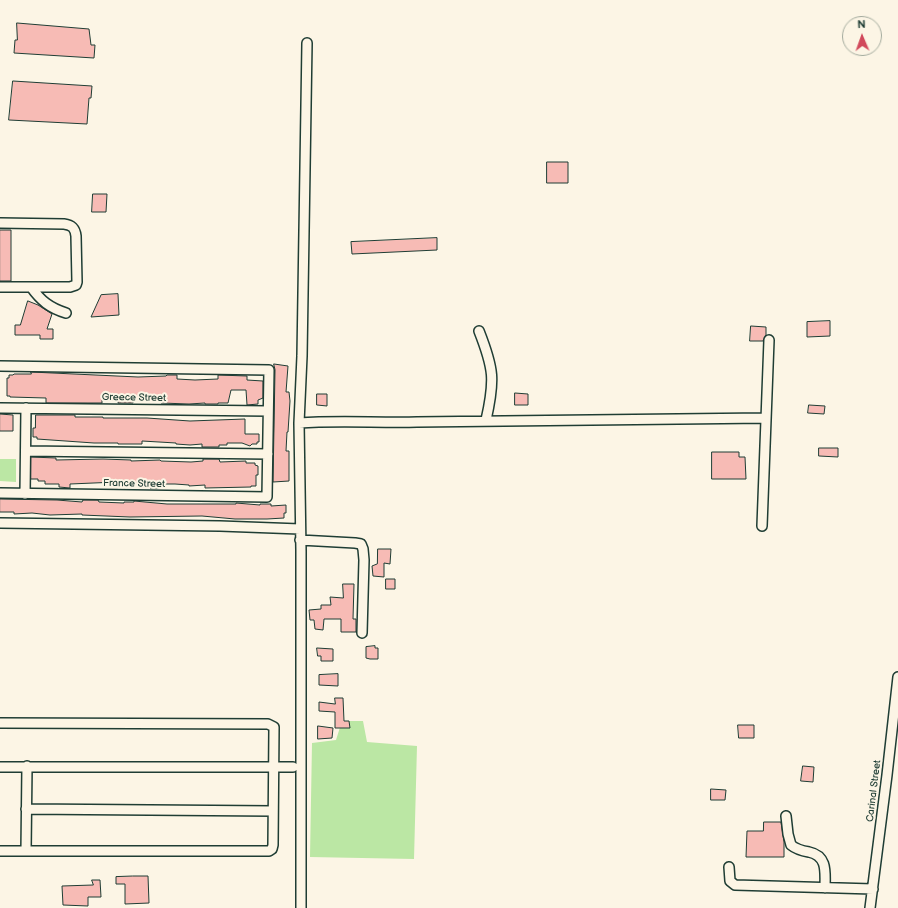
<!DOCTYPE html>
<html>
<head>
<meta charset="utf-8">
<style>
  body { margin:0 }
  #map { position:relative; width:898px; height:908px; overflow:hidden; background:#fcf5e5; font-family:"Balsamiq Sans",sans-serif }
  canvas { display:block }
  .north { position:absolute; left:842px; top:16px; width:40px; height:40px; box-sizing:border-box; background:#fcf5e5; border:1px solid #a4ab9e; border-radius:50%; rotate:358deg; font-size:11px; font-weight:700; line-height:16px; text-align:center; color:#1f3d34 }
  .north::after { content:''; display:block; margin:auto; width:14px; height:18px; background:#d1495b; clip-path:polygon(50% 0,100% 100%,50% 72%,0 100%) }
</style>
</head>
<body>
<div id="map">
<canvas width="898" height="908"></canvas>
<div class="north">N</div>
</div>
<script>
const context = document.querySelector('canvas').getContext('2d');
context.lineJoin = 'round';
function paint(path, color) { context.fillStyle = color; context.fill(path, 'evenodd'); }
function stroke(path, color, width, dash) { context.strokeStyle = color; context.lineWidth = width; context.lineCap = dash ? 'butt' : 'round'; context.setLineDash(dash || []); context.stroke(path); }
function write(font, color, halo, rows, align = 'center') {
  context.font = font + ' "Balsamiq Sans",sans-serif'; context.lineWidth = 4; context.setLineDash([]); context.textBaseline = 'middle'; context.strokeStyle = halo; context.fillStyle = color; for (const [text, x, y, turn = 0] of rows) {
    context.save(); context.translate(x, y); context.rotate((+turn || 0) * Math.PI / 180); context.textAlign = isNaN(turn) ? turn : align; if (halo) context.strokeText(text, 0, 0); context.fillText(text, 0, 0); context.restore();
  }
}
paint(new Path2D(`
  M0 459H16V482L0 481Z
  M342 721H363L367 742 417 746 414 859 310 857 312 743 336 740Z`), '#bbe7a4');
const building = new Path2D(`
  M17 23 89 29 91 45H95L94 58 14 53 15 40H17Z
  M13 81 92 86 91 98H89L87 124 9 120Z
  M547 162H568V183H547Z
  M93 194H107L106 212H92Z
  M0 230H11V281H0Z
  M437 238V250L352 254 351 242Z
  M118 294 119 315 91 317 101 295Z
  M28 301 38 305 52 314 47 329H53V339H40V335H15V325H20Z
  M830 321V336L807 337V322Z
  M751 326 766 327V335L763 341H750Z
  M274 364 288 366 286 392H289L290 401 288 432H287L286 451H289V481L273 482 275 370Z
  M31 372 138 377 166 376 167 375H177V379L195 380 218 379V375L247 376V380L263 381V398L258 400V404L247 405 246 390H231L228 403H218V404H205V403L189 404 161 403V401L133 399V403H118V400H102V403H46V398L10 397V396H7V378H9V375H13L14 374H31Z
  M515 393 528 394V405H515Z
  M317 394H327V406L317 405Z
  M809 405 825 406 824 414 808 413Z
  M0 414 13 415V431H0Z
  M36 415H75V417H103V418H147L190 421 245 419V434H259V442H257V444H252L250 446 242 443H227V445H219V447H202V444L190 445 176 444V443L142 441V444H118V443H94L37 439V437H33V428H35Z
  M819 448H838V457L819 456Z
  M712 452H739V457H745L746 479H712Z
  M31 457 56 458V460L103 459 131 460V461L160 460 161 461 191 462 203 461V459H219L220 462 246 461V463H255V465L258 466V475H256V486H251V487L205 488V485L189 486V485L175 484H160V488H150V486L142 487V484L117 485V482L70 484V488L59 487V484H45V481H38V479H31Z
  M0 499 57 500 82 502 83 500H98L99 502 124 503V502H134V501L167 504H236V503L260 505V504H271V506L286 505V513H284V518L267 519H235L202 516 130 517 82 515V514L50 515 32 513 14 514V512H0Z
  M378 549H391L390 564 384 563V577L373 576 372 566 377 564Z
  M386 579H395V589H386Z
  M343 584H354L353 619H356V632H341V619H324L323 630 315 629 314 620H310L309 610 321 609V605H331L330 597 343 598Z
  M375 646V648H378V659H370L366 658V647Z
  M317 648 333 649V661H321V656H318Z
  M338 674V686L319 685V675Z
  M335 698H343L344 721H349L350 728H335V712L319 711V702L335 704Z
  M738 725H754V738H739Z
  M318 726 333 728 332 738 318 739Z
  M803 766 814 767 813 782 801 781Z
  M711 789 726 790 725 800H711Z
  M764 822H781L784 842V857H746L747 831H763Z
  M133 876H148L149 903 125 904V884H116V877Z
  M92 880H100L101 897H88V906L63 905 62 886 93 885Z`);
paint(building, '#f7bbb5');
stroke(building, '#1f3d34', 1);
const street = new Path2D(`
  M0 223 64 224C72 225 75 228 76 236L77 282 76 285 70 287H0
  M31 287C41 301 50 308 66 313
  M479 331C494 369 495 380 486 420
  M0 366 269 370 267 497 0 493
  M0 408 268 411
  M299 423C338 420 378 423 417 422 533 420 649 419 765 418
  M26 451 268 454
  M25 494 26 408
  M0 523 220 526 300 529
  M762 526 769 340
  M300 540 355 543 361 544 363 549 364 560 362 633
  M0 723 268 724 274 727 273 845 272 849 269 851H0
  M0 767H293
  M26 809 273 811
  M786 816 788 834 791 845C797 850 803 851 809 852 828 856 825 873 825 888
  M26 851 27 766
  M729 867 730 881 735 885 873 889
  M301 908V551L299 423 302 356 307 43
  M870 908 887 775 898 677`);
stroke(street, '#1f3d34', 12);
stroke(street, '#fcf5e5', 9);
write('10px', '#1f3d34', '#fcf5e5', [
  ["Greece Street",134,398,1],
  ["France Street",134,484,1],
  ["Carinal Street",874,791,-83]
]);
</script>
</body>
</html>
